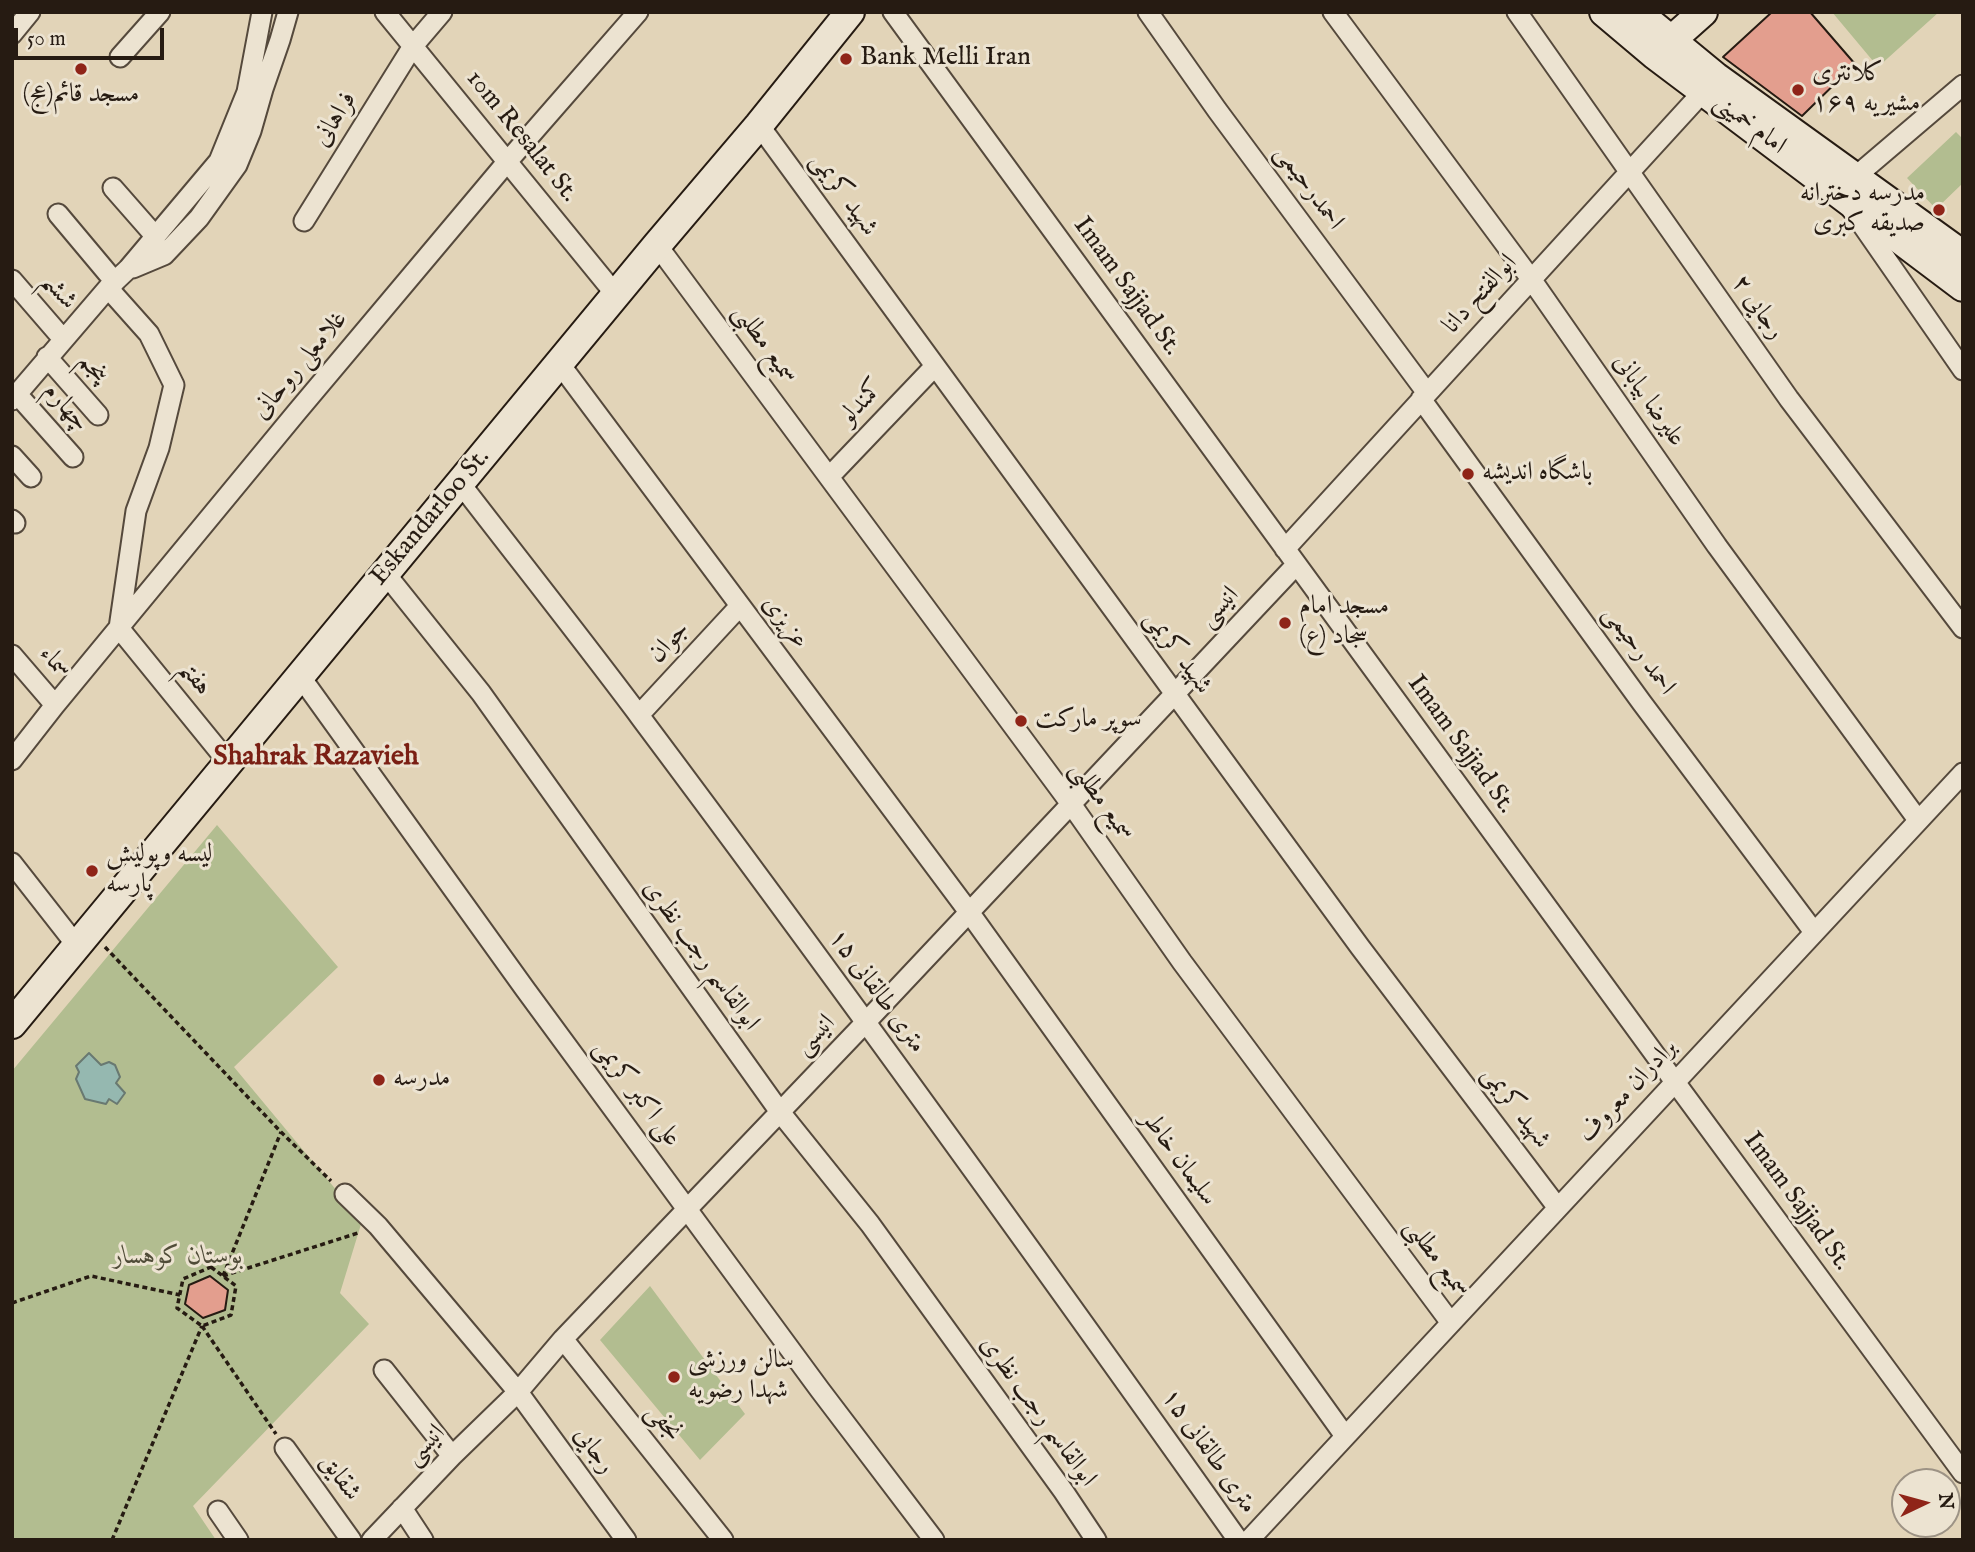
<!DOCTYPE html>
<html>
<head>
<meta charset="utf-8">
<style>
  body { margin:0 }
  #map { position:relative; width:1975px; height:1552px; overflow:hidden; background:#e2d4b8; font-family:"IM FELL English",serif }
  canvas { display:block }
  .frame { position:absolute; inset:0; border:14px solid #261b12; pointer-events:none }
  .north { position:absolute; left:1891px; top:1468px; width:70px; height:70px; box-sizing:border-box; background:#ece3d1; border:2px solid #9d9385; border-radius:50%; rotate:85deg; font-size:19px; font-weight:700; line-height:28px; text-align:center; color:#261b12 }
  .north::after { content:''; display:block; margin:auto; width:24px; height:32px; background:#8f2418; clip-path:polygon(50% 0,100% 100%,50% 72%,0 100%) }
  .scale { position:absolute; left:14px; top:28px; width:150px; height:32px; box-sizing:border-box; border:4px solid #261b12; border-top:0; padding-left:9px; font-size:21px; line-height:24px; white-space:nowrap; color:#261b12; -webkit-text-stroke:5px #ece3d1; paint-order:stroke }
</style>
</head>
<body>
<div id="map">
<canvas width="1975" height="1552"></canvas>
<div class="frame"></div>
<div class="north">N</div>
<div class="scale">50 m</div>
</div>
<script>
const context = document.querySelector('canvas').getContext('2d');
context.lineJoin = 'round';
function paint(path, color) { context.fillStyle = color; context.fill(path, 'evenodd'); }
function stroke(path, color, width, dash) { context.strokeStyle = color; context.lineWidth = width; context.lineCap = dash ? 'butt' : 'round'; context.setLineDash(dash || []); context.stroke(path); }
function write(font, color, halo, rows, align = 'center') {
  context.font = font + ' "IM FELL English",Amiri,serif'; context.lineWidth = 6; context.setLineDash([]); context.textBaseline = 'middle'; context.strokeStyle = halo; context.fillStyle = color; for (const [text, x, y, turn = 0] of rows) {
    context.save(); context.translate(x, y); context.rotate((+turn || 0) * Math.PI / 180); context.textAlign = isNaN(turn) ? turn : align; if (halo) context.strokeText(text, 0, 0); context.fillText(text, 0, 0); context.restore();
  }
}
paint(new Path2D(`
  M1832 12H1939L1878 67Z
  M1956 132 1963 139V183L1936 209 1907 178Z
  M217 825 338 967 234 1067 362 1221 340 1293 369 1324 193 1506 216 1540H12V1071Z
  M650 1286 745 1414 700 1460 600 1340Z`), '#b2bd90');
const water = new Path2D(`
  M89 1053 101 1065 109 1062 115 1065 120 1077 116 1083 125 1093 117 1104 109 1099 106 1104 85 1099 76 1079 79 1072 76 1066Z`);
paint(water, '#95b8b0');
stroke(water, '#697971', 2);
const building = new Path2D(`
  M1772 12H1810L1855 64 1802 116 1723 57Z
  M210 1276 228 1290 225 1310 203 1318 185 1304 189 1285Z`);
paint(building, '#e39e8e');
stroke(building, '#261b12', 2);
const minor = new Path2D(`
  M385 12 616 295
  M893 12 1675 1082 1963 1473
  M1148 12 1217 110 1427 393
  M1333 12 1531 279 1717 546 1918 820
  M1517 12 1789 399 1963 628
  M12 34 30 12
  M120 57 160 12
  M759 125 1360 947 1558 1208
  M1849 185 1855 177 1963 85
  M113 188 156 237
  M1852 210 1963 370
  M58 214 115 282
  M304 221 413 46 442 12
  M657 245 1071 804 1182 962 1451 1323
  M133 268 164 255 199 218 237 165 251 131 263 89 280 40 288 12
  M12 280 63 339
  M108 288 149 334 174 385 159 448 136 511 119 628 228 762
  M47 357 98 415
  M559 363 969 912 1345 1436
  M17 394 73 457
  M1421 399 1642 703 1814 932
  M12 400 108 288 128 269 219 161 247 92 262 12
  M12 456 31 477
  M829 477 935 366
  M460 483C520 561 582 639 641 718 844 989 1042 1264 1238 1540
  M12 520 15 523
  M1285 549 1711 83
  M385 573 481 693 780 1112 870 1224 1064 1492 1096 1540
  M12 655 55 705
  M300 676 525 989 820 1390 934 1540
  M639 715 739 607
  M12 760 55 705 296 413 507 162 638 12
  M12 863 77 946
  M345 1194 378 1226 518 1392 626 1540
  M563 1339 723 1540
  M384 1370 452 1456
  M285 1448 351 1540
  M402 1508 423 1540
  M218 1511 238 1540
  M372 1540 452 1456 518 1392 563 1339 865 1023 1296 565
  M1249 1540 1963 773`);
const secondary = new Path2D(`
  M1604 12 1655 55 1963 287
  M1637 12 1716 77 1963 255
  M1657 53 1703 12
  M12 1024 657 245 759 125 850 12`);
stroke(minor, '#55493c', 23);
stroke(secondary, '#261b12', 32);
stroke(new Path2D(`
  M105 947 281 1132 331 1181
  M211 1267 236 1286 231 1315 202 1326 177 1308 183 1279Z
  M223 1276 358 1233
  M223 1276 281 1132
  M12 1303 91 1276 180 1295
  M202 1326 276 1434
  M112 1540 202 1326`), '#261b12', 3.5, [5, 3.5]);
stroke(minor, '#ece3d1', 19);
stroke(secondary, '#ece3d1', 28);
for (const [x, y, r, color] of [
  [846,59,7,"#8f2418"],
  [81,69,7,"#8f2418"],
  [1798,90,7,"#8f2418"],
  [1939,210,7,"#8f2418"],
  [1468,474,7,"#8f2418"],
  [1285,623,7,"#8f2418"],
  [1021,721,7,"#8f2418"],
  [92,871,7,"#8f2418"],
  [379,1080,7,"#8f2418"],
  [674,1377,7,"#8f2418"]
]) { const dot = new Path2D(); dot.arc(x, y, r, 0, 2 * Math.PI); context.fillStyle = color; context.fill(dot); stroke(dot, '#ece3d1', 2.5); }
write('26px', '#261b12', '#ece3d1', [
  ["Bank Melli Iran",860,59],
  ["کلانتری",1812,75],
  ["۱۶۹ مشیریه",1812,105],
  ["مسجد قائم(عج)",81,96,"center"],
  ["مدرسه دخترانه",1925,195,"right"],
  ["صدیقه کبری",1925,225,"right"],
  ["باشگاه اندیشه",1482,474],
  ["مسجد امام",1299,608],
  ["سجاد (ع)",1299,638],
  ["سوپر مارکت",1035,721],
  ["لیسه وپولیش",106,856],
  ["پارسه",106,886],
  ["مدرسه",393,1080],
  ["سالن ورزشی",688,1362],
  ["شهدا رضویه",688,1392]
], 'left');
write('26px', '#261b12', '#ece3d1', [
  ["فراهانی",336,120,-58],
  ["امام خمینی",1749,125,37],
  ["10m Resalat St.",521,137,51],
  ["احمدرحیمی",1308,188,54],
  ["شهید کریمی",843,195,54],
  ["Imam Sajjad St.",1126,287,54],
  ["ششم",58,292,49],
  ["ابوالفتح دانا",1481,295,-48],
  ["رجایی ۲",1757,308,55],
  ["سمیع مطلبی",764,345,54],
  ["غلامعلی روحانی",301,366,-50],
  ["پنجم",92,369,49],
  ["علیرضا بیابانی",1648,401,55],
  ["کمندلو",863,403,-46],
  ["چهارم",65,408,49],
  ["Eskandarloo St.",431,518,-50],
  ["انیسی",1220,608,-47],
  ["عزیزی",784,623,53],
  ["جوان",670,643,-47],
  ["احمد رحیمی",1638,651,54],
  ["شهید کریمی",1177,653,54],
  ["سماء",54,663,49],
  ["هفتم",194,679,51],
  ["Imam Sajjad St.",1460,745,54],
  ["سمیع مطلبی",1101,802,54],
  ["ابوالقاسم رجب نظری",700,956,54],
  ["۱۵ متری طالقانی",876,992,54],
  ["انیسی",816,1036,-46],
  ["برادران معروف",1629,1092,-47],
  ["علی اکبر کریمی",636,1094,53],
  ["شهید کریمی",1515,1108,53],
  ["سلیمان خاطر",1178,1159,54],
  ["Imam Sajjad St.",1796,1202,54],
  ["سمیع مطلبی",1436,1259,53],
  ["ابوالقاسم رجب نظری",1037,1412,54],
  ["نجفی",663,1423,51],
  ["انیسی",426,1446,-46],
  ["رجایی",593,1451,54],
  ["۱۵ متری طالقانی",1208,1452,55],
  ["شقایق",339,1478,54]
]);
write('italic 26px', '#504c38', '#ece3d1', [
  ["بوستان کوهسار",178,1258]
]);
write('bold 28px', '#7a1f14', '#ece3d1', [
  ["Shahrak Razavieh",316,758]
]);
</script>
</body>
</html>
